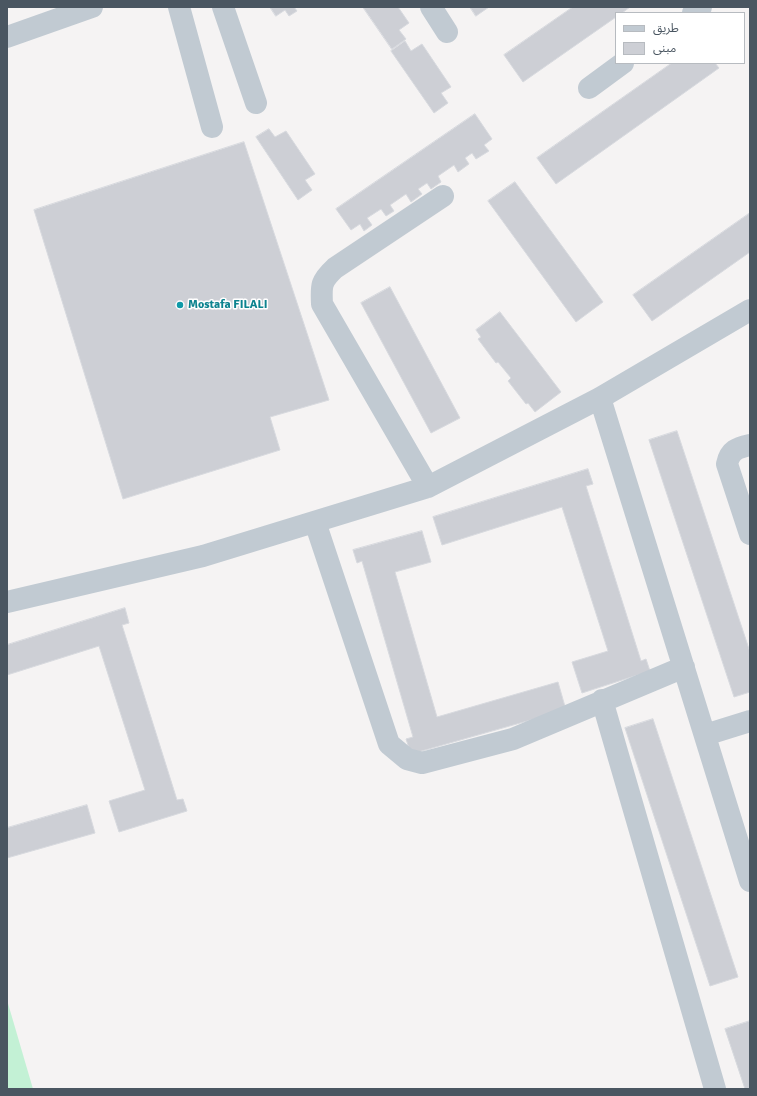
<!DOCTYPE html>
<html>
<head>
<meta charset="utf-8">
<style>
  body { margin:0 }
  #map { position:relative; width:757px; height:1096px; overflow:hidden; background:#f5f3f3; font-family:Signika,"Noto Sans Arabic",sans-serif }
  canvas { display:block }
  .frame { position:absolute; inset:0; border:8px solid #4a5661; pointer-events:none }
  .legend { position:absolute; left:615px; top:12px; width:130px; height:52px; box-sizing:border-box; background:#fff; border:1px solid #b7bbc0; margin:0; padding:5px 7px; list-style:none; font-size:12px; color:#4a5661 }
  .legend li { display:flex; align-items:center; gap:8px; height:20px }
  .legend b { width:20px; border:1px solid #b7bbc0 }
</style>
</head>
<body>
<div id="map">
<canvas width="757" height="1096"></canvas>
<div class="frame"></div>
<ul class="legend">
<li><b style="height:5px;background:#c1cad2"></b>طريق</li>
<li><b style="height:11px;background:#cdcfd5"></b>مبنى</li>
</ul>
</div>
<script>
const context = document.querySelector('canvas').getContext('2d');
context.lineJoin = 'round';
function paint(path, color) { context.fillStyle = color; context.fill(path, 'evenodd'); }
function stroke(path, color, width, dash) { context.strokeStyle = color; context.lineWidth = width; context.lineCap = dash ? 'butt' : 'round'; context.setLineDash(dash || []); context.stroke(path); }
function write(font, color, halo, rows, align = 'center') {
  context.font = font + ' Signika,sans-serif'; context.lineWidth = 3; context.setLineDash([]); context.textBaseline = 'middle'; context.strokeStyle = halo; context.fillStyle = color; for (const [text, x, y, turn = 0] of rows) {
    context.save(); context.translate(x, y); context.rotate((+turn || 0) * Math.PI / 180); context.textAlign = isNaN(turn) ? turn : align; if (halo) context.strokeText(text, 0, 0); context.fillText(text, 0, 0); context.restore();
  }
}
paint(new Path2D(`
  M7 1000 33 1089H7Z`), '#c3f1d5');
const building = new Path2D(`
  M270 7H294L297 11 289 16 285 10 276 16Z
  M363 7H398L409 23 399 30 406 39 392 49Z
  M470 7H489L476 16Z
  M573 7H630L622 13H616V17L523 82 504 55Z
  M405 41 411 51 422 44 451 87 441 93 448 103 434 113 391 51Z
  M672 63H715L719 68 556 184 537 158Z
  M475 114 492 139 484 145 489 151 476 159 472 153 465 158 469 164 458 172 454 165 438 176 441 182 431 189 427 183 418 189 422 194 411 202 406 194 390 205 394 211 386 216 381 209 367 218 372 225 364 231 360 224 351 230 336 209Z
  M269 129 275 137 286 131 315 174 305 180 312 190 298 200 256 137Z
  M244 142 329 400 270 417 280 450 123 499 34 210Z
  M515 182 603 302 576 322 488 201Z
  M750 213V252L652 321 633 295Z
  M390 287 460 418 431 433 361 303Z
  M500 312 561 392 535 412 528 403 526 404 508 381 511 378 498 362 496 363 478 339 481 337 476 330Z
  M677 431 750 652V692L734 697 649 440Z
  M588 469 593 484 586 486 641 661 646 659 650 671 582 693 572 662 608 651 562 507 442 545 433 517Z
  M422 531 431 562 395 572 437 717 558 682 566 710 411 754 406 739 413 737 362 561 357 563 353 550Z
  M125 608 129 623 122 625 177 800 183 799 187 811 119 832 109 801 145 790 99 646 7 675V645Z
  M653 719 738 977 710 986 625 728Z
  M87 805 95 833 7 858V828Z
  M750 1021V1089H745L725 1029Z`);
paint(building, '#cdcfd5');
stroke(building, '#d7d9de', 1);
stroke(new Path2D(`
  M179 7 212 127
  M223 7 256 103
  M431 7 447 32
  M693 13 701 7
  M7 37 92 7
  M589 88 623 63
  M600 398 750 881
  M750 445C737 448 730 450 727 464L750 534
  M428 487 322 304C321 285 321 281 335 268L443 196
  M315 522 389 744 407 759 422 763 513 739 684 667
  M7 602 203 556 428 487 600 398 750 310
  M602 700 715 1089
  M705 735 750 721`), '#c1cad2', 22);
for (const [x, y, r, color] of [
  [180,305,4,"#0f9aa8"]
]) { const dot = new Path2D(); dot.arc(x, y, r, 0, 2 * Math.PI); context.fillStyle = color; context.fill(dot); stroke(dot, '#fff', 1.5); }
write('bold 12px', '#0d838f', '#fff', [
  ["Mostafa FILALI",188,305]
], 'left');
</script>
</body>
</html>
